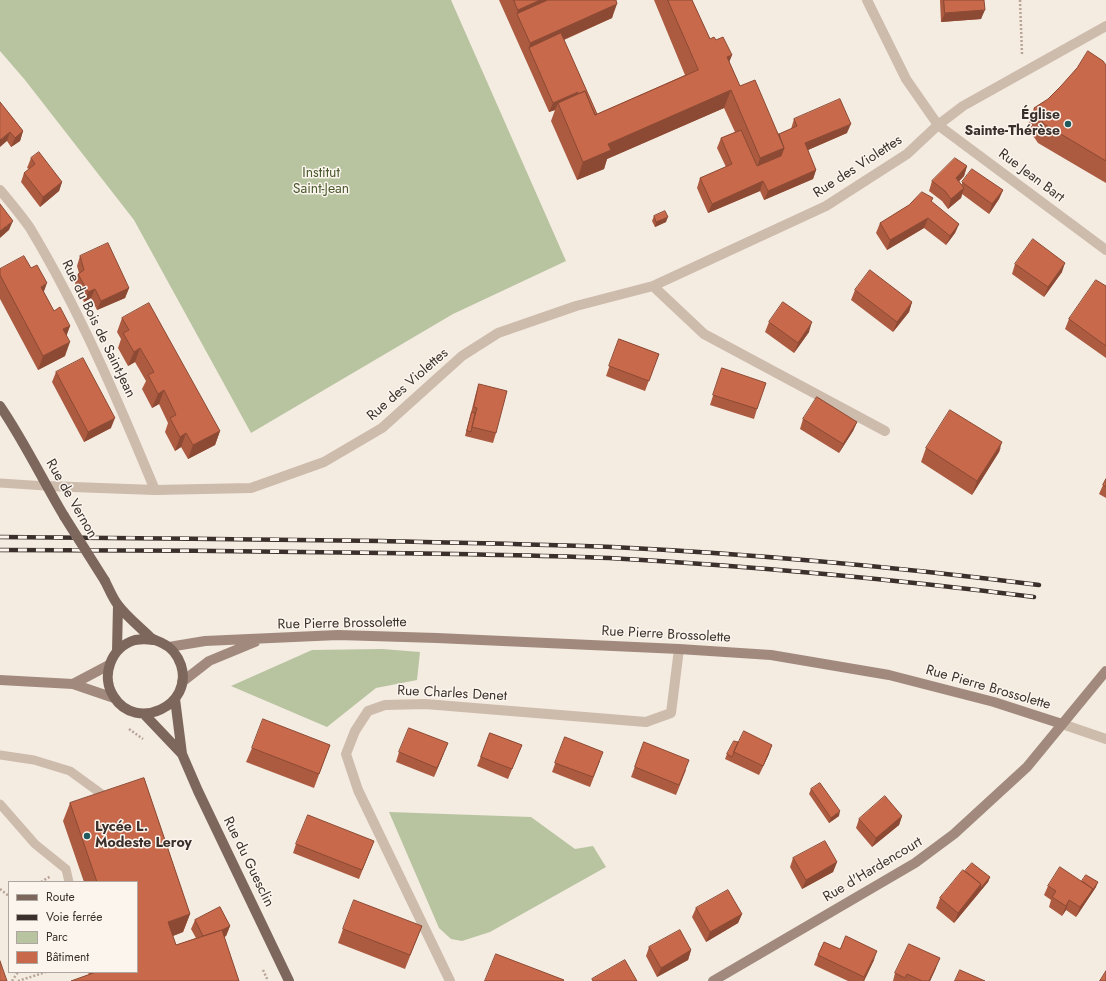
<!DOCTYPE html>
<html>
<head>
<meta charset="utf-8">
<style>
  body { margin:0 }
  #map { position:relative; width:1106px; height:981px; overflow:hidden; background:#f4ebe1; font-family:Jost,sans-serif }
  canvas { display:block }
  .legend { position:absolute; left:8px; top:881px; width:130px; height:92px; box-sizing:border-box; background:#fbf5ee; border:1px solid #aea6a0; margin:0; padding:5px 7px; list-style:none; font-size:12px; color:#3b302b }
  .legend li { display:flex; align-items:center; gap:8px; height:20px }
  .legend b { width:20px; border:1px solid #aea6a0 }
</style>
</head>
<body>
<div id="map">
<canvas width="1106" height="981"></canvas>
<ul class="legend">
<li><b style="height:5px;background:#7d675c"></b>Route</li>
<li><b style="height:5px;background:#3b302b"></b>Voie ferrée</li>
<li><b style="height:11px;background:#b8c4a0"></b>Parc</li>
<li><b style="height:11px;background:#c8694b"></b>Bâtiment</li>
</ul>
</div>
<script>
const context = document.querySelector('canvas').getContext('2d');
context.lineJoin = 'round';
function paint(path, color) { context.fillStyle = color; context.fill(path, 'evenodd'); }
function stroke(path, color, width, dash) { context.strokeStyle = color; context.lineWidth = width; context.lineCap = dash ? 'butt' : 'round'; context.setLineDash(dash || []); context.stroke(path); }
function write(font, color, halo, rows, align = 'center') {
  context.font = font + ' Jost,sans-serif'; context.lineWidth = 3; context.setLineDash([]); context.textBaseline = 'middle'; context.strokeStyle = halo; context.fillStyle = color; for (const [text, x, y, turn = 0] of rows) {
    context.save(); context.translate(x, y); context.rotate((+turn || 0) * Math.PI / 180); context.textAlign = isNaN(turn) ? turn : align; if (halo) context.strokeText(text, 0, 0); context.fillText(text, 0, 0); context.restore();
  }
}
paint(new Path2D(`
  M0 0H451L566 261 453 314 251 433 134 220 25 80 0 51Z
  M382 649 420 652 417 680 376 688 327 727 231 686 312 650Z
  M389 812 531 817 575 849 593 846 606 867 490 932 462 941 451 939 439 928Z`), '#b8c4a0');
stroke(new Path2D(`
  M1020 0 1022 54
  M129 729 143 739
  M41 882 51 876
  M0 889 9 896
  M263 970 268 981
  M12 981 18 972
  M18 981 46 972`), '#b9a596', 2.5, [2, 2]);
stroke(new Path2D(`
  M0 483 46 486
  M0 755 34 760 70 771 103 795
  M0 804 35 844 66 869 69 882`), '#cdbbac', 9);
stroke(new Path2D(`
  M867 0 906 79 938 125 1106 250
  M0 190C10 202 21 215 30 228 80 311 118 401 155 490
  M653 286 704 334 885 431
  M46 486 155 490 251 488 324 462 382 428 462 356 498 333 576 306 653 286 826 206 907 154 938 125 963 106 1106 26
  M450 981 358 790 346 754 355 731 368 711 385 705 425 704 646 722 671 713 679 649`), '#cdbbac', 10);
stroke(new Path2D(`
  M1062 724 1106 739`), '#cdbbac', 10);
stroke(new Path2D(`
  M169 647 205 641 338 635 437 638 679 649 771 655 889 675 994 702 1062 724
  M0 680 73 684 114 698
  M182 682 209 661 255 642
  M73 684 109 665
  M713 981 915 863 954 834 1027 767 1106 671`), '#a18a7d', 10);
stroke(new Path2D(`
  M0 406C24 441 42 479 64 516
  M105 581C109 589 113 599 118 605 127 617 140 627 151 638 154 640 158 641 162 643 171 647 178 656 181 665 194 706 136 732 114 697 100 676 111 647 135 640 141 639 147 639 153 640
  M117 651 118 605
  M175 699 182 754 198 791 289 981
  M144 714 182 754`), '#7d675c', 10);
const rail = new Path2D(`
  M0 537C127 538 255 539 382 541 459 543 535 544 612 547 755 554 897 567 1039 585
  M0 550C128 550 257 551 385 553 460 554 535 555 609 558 751 566 893 579 1034 597`);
stroke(rail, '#3b302b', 4.5);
stroke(rail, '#fbf5ee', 3, [9]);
stroke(new Path2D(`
  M64 516 105 581`), '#7d675c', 10);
paint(new Path2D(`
  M499 0H616L612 18 564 40 597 114 685 75 654 0H692L710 39 716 40 732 55 729 61 740 86 779 134 791 129 794 119 847 133 808 150 816 170 813 179 764 200 760 191 708 213 697 188 700 178 726 167 717 148 721 138 735 132 724 108 607 159 604 169 577 180 551 121 555 110 549 112Z
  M940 0H984L981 19 941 22Z
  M1106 65V183L1038 143 1027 127 1034 108Z
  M0 102 23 131 20 141 11 147 7 141Z
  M31 158 62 182 59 191 40 207 21 182 24 173 29 169 27 168Z
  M967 166 964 176 959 181 962 185V182L1003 190 999 199 989 214 962 194 961 198 948 209 942 201 929 191 932 181Z
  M933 198 931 202 959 224 955 233 946 245 924 228 887 250 876 233 880 223Z
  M654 216 666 222 655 227 652 221Z
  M80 256 129 288 125 298 97 310 91 298 84 302 75 283 78 274 79 273 77 266Z
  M1015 264 1062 272 1044 297 1012 274Z
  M0 269 44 292 54 311 70 326 66 335 65 356 38 370 0 299Z
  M1106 286V358L1065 329 1069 319Z
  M855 290 912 302 909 312 893 332 851 300Z
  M122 318 220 431 215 445 188 459 181 447 175 451 165 432 168 423 159 404 152 408 142 389 146 381 135 362 128 366 118 348 121 339 117 332Z
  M769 322 809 332 794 353 765 332Z
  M619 339 659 354 645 391 606 376Z
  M722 368 757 409 754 419 710 405Z
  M56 372 111 428 84 442 52 382Z
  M479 384 496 433 493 443 465 436 476 393Z
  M803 419 857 422 853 431 839 453 800 429Z
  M1002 442 999 452 972 495 921 462 926 448Z
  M1106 479V498L1099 494 1103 485Z
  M490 733 522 745 508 779 477 766Z
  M565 737 600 761 590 787 552 772Z
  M644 742 686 770 676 795 631 777Z
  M738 742 769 754 759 775 725 759 727 754Z
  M330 745 314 788 246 762 252 748Z
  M399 752 444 753 434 777 396 762Z
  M144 778 190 914 183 932 173 936 176 945 196 938 191 929 195 920 220 907 230 926 226 936 224 937 239 981H71L89 975 88 972H137V882H84L63 821 70 803Z
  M811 789 839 816 829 823 809 794Z
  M902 816 899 825 872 847 856 828 859 819Z
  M374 841 359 879 293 853 296 844Z
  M793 858 837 862 833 872 802 889 790 867Z
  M965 871 990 877 988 882 954 923 936 908 940 898Z
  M1082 881 1096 887 1076 917 1066 910 1062 916 1049 907 1051 900 1044 895 1048 886Z
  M696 908 742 914 738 923 706 942 692 917Z
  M422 926 405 969 338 943 343 929Z
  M649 947 691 950 688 960 657 977 646 956Z
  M840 949 874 960 864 981H848L814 965 818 955Z
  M936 968 930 981H893L895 973Z`), '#ac5a40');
paint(new Path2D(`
  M540 0H548L517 14 518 10Z
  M617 4 612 18 531 54 529 48 530 43Z
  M985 10 981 19 941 22 945 13Z
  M732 55 725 73 727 57Z
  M731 90 724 108 607 159 604 169 577 180 583 162 608 144Z
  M578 92 574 102 558 103 555 110 549 112 553 103Z
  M851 124 847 133 801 153 805 143Z
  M23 131 20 141 11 147 15 138Z
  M10 132 7 141 0 147V140Z
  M784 148 778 166 754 176 760 158Z
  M967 166 964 176 953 188 956 178Z
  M816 170 813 179 764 200 768 191Z
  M763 181 760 191 708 213 712 204Z
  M62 182 59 191 40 207 43 197Z
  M964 188 961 198 948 209 951 199Z
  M1003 190 999 199 989 214 992 204Z
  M668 217 666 222 655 227 656 222Z
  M928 218 924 228 887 250 890 240Z
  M13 221 9 230 0 238V231Z
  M959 224 955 233 946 245 950 236Z
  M1065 263 1062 272 1044 297 1048 287Z
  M47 283 42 297 41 287Z
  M129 288 125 298 97 310 101 301Z
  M95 289 91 298 84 302 88 292Z
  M912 302 909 312 893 332 897 322Z
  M812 322 809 332 794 353 798 343Z
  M70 326 65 340 63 329Z
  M70 342 65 356 38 370 43 356Z
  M140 348 135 362 128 366 134 352Z
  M164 390 159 404 152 408 158 394Z
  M115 418 111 428 84 442 88 432Z
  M857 422 853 431 839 453 843 444Z
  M220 431 215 445 188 459 193 445Z
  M186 433 181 447 175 451 180 437Z
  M1002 442 998 451 1001 447 999 452 972 495 977 481Z
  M448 743 444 753 434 777 437 768Z
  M772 745 769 754 759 775 763 766Z
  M840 811 839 816 829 823 831 818Z
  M902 816 899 825 872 847 876 838Z
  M837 862 833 872 802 889 806 880Z
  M990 877 988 882 954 923 958 913 981 884Z
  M1098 882 1096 887 1076 917 1080 907Z
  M1069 900 1066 910 1062 916 1066 906Z
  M190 914 183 932 162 940 168 922Z
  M742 914 738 923 706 942 710 932Z
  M230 926 226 936 200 948 204 939Z
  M691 950 688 960 657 977 661 968Z
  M877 951 874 960 864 981H863Z
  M940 958 936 968 930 981H929Z`), '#8c4a34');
const building = new Path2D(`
  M514 0H540L518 10Z
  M548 0H616L617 4 530 43 517 14Z
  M668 0H692L710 39 714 37 716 40 723 37 732 55 727 57 740 86 755 80 784 148 760 158 731 90 608 144 611 150 583 162 558 103 585 91 595 115 698 70Z
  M944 0H984L985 10 945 13Z
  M561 33 597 114 595 115 585 91 578 94V92L553 103 529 48Z
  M1088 51 1103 61 1106 65V161L1044 124 1034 108 1048 99 1061 86 1077 68Z
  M840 99 851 124 805 143 816 170 768 191 763 181 712 204 700 178 732 164 721 138 741 130 757 166 781 156 784 148 779 134 797 126 794 119Z
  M0 102 23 131 15 138 10 132 0 140Z
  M39 152 62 182 43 197 24 173 35 164 31 158Z
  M955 158 967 166 956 178 964 188 951 199 945 191 932 181Z
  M972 169 1003 190 992 204 962 182Z
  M922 192 933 198 931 201 959 224 950 236 928 218 890 240 880 223 909 205Z
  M0 204 13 221 0 231Z
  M665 211 668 217 656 222 654 216Z
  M1033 239 1065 263 1048 287 1015 264Z
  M108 243 129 288 101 301 95 289 88 292 78 274 84 270 80 256Z
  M24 256 31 268 37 265 47 283 41 287 54 311 60 307 70 326 63 329 70 342 43 356 0 275V269Z
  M870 270 912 302 897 322 855 290Z
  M1096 280 1106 286V346L1069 319Z
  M783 302 812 322 798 343 769 322Z
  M149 303 220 431 193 445 186 433 180 437 170 418 176 415 164 390 158 394 148 375 154 372 140 348 134 352 123 333 129 330 122 318Z
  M619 339 659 354 649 381 609 366Z
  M83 358 115 418 88 432 56 372Z
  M722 368 766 383 757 409 713 395Z
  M479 384 507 391 496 433 472 427 477 408 474 407Z
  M817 397 857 422 843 444 803 419Z
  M950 410 1002 442 977 481 926 448Z
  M472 412 475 413 471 432 467 431Z
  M1106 479V487L1103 485Z
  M263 719 330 745 319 774 252 748Z
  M409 728 448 743 437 768 399 752Z
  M744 731 772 745 763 766 734 752Z
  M490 733 522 745 512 769 481 757Z
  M565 737 603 752 593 777 555 763Z
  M734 741 738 742 732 757 727 754Z
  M644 742 689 760 679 785 635 767Z
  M144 778 190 914 168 922 176 945 222 930 239 981H71L96 972H137V882H97L70 803Z
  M820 783 840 811 831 818 811 789Z
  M885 796 902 816 876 838 859 819Z
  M308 815 374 841 362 870 296 844Z
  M825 841 837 862 806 880 793 858Z
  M972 863 990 877 980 889 981 884 965 871Z
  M1060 867 1093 889 1080 907 1069 900 1066 906 1052 897 1056 891 1048 886Z
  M963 870 981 884 958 913 940 898Z
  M1086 875 1098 882 1091 893 1093 889 1082 881Z
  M728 890 742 914 710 932 696 908Z
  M354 900 422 926 410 955 343 929Z
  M220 907 230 926 222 930 203 936 195 920Z
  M680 930 691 950 661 968 649 947Z
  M846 936 877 951 864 977 818 955 824 942 840 949Z
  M909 944 940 958 929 981H922L907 974 905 978 895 973Z
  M496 954 564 980 563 981H485Z
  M625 960 637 981H593L592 979Z
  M0 961 7 981H0Z
  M960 970 985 981H955Z
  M1106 971V981H1100Z`);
paint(building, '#c8694b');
stroke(building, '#8c4a34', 1);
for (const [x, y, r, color] of [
  [1068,124,4,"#1f5a5e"],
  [87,836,4,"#1f5a5e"]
]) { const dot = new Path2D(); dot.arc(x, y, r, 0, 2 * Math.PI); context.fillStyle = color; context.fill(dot); stroke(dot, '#fbf5ee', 1.5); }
write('bold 14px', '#3b302b', '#fbf5ee', [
  ["Église",1060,116],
  ["Sainte-Thérèse",1060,132],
  ["Lycée L.",95,828,"left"],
  ["Modeste Leroy",95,844,"left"]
], 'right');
write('14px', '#3b302b', '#fbf5ee', [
  ["Rue des Violettes",858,167,-33],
  ["Rue Jean Bart",1031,176,37],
  ["Rue du Bois de Saint-Jean",98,329,64],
  ["Rue des Violettes",408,385,-41],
  ["Rue de Vernon",71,499,60],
  ["Rue Pierre Brossolette",342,624,-1],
  ["Rue Pierre Brossolette",666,635,3],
  ["Rue Pierre Brossolette",988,688,16],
  ["Rue Charles Denet",452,694,3],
  ["Rue du Guesclin",248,862,64],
  ["Rue d'Hardencourt",873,870,-31]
]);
write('14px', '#4a5a2e', '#fbf5ee', [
  ["Institut",321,174],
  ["Saint-Jean",321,190]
]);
</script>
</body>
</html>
